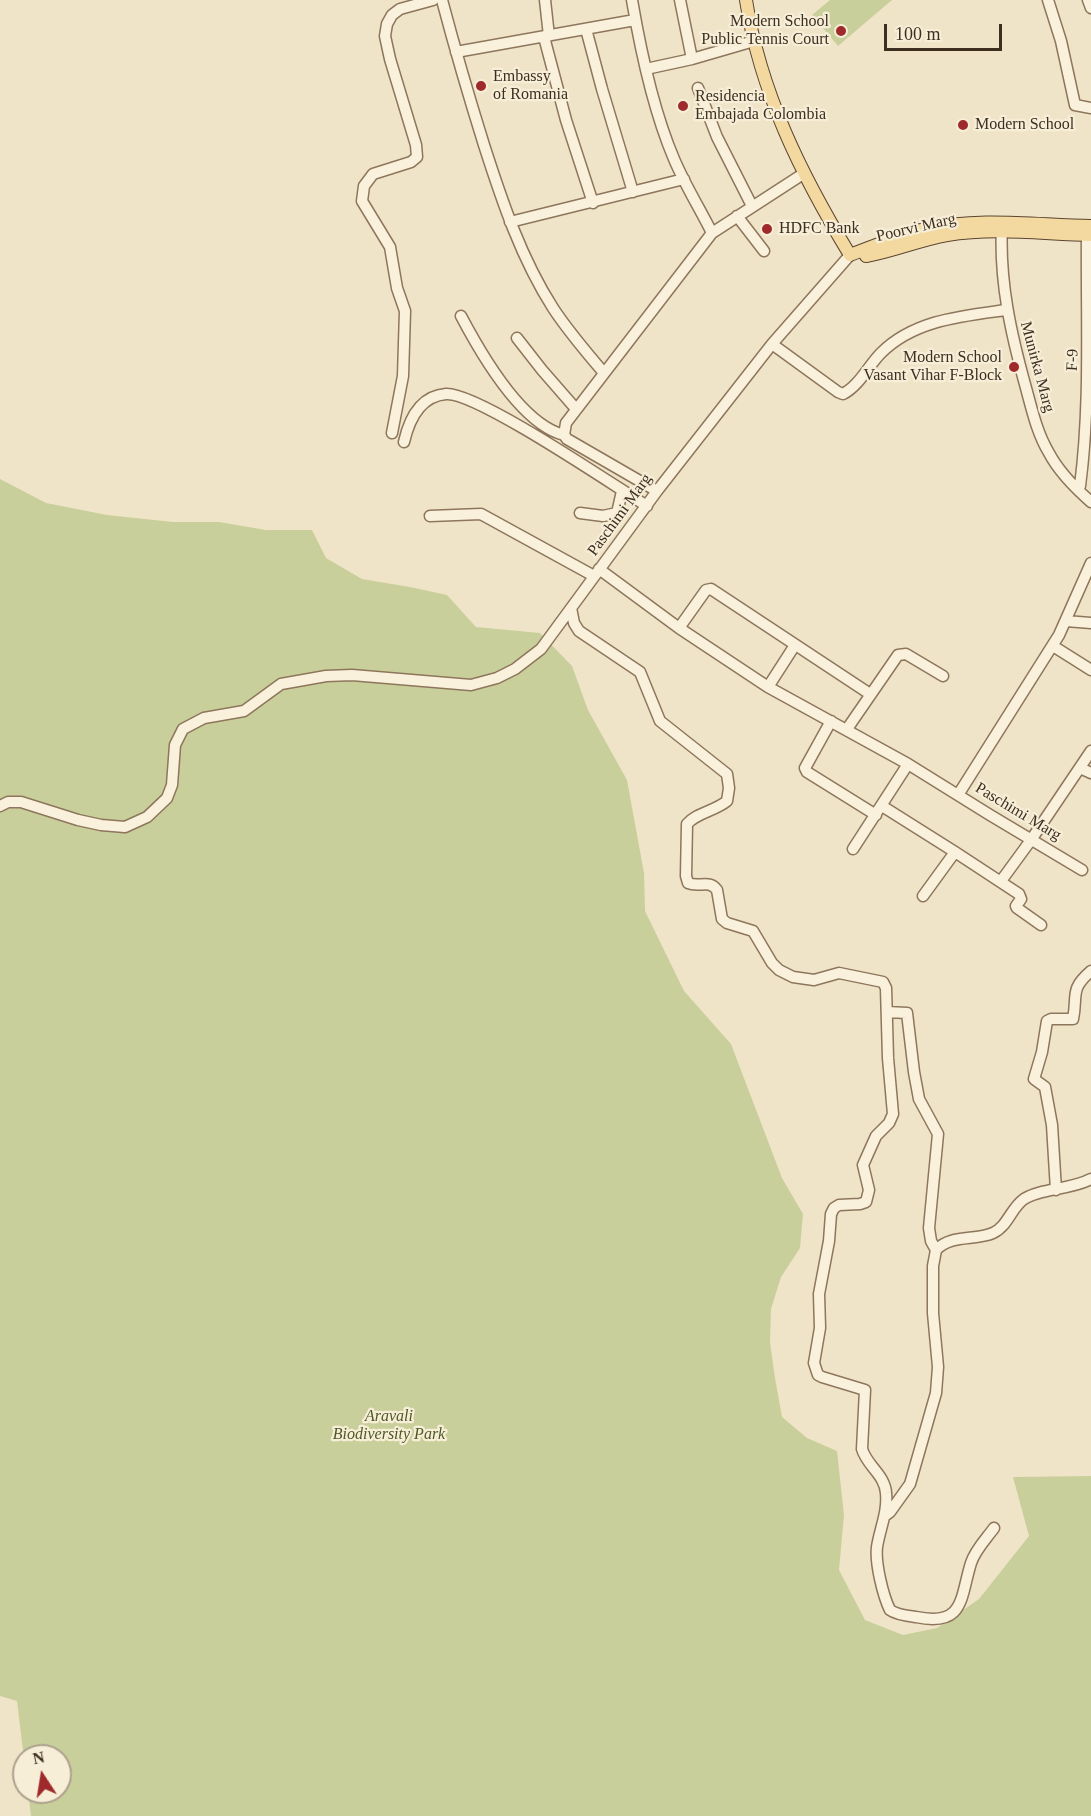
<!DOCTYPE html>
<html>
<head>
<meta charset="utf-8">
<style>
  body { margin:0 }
  #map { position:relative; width:1091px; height:1816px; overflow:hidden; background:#f0e4c8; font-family:"Times New Roman",serif }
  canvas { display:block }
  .north { position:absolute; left:12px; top:1744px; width:60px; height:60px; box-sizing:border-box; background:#f7eed8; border:2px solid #ada18e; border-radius:50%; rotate:348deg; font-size:16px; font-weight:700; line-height:24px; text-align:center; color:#3d2e20 }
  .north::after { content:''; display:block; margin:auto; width:21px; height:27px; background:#9e2a2b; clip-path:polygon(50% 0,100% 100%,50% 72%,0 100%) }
  .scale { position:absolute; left:884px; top:24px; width:118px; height:27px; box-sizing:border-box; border:3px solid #3d2e20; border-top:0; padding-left:8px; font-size:18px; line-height:21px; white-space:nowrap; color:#3d2e20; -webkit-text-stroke:4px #f7eed8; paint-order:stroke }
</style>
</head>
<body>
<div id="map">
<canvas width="1091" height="1816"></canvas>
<div class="north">N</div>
<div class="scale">100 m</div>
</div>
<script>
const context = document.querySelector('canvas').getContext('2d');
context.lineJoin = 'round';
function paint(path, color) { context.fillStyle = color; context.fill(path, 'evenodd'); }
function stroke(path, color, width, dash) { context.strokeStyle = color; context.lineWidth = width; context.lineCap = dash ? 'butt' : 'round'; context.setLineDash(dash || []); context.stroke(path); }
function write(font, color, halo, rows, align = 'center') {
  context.font = font + ' "Times New Roman",serif'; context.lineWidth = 4.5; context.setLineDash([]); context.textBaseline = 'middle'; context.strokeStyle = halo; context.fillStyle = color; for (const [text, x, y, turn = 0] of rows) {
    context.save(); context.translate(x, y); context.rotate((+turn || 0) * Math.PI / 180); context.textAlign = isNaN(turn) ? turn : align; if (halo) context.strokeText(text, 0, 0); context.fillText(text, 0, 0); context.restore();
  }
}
paint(new Path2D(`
  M830 0H892L838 46 812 15Z
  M0 479 46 503 107 515 173 522H219L266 530H312L326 558 362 579 410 587 447 595 476 627 540 633 572 666 588 710 627 780 644 873 645 911 684 991 731 1044 782 1178 803 1214 800 1248 781 1277 771 1309 770 1342 775 1378 782 1417 807 1438 837 1451 844 1515 839 1570 865 1620 903 1635 937 1628 979 1599 1029 1536 1013 1477 1091 1476V1816H31L28 1792H60V1756H24V1759L17 1701 0 1696Z`), '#c9cf9b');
const minor = new Path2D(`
  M442 0C455 49 469 97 484 145 502 201 521 258 553 308 568 331 586 352 604 373
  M545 0 549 36
  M632 0C641 53 653 110 674 159 685 185 700 209 712 233
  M680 0 692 59
  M1048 0 1061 41 1075 105 1091 108
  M1088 0 1091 8
  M586 29 602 89 633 192
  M544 37 566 120 593 203
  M456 52 635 20
  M646 69 692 59 754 41
  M698 88 717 137 752 206
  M737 216 764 251
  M510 222 684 179
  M1002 225C999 281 1011 334 1026 388 1032 410 1037 433 1049 453 1059 472 1075 488 1091 502
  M461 316C480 352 521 424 564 435
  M517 338 542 370 576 409
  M772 344 838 392 843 394C859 386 869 365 881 353 914 320 962 316 1006 310
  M392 433 403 376 405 311 397 288 390 247 362 201 364 186 373 174 411 162 417 157 416 145 390 59 385 36 387 24 392 15 400 9 433 0
  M404 442C409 420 420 396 446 394 477 392 613 485 647 506
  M1080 486C1091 401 1086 315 1087 229
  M657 491 567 439 564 435 566 423 712 233 803 174
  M580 513 603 516 617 513 622 491
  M430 516 481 514 594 576
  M599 569 679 628 768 687 908 764 990 815 1082 870
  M571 608 574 623 579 631 640 672 660 721 727 774 729 788 727 801C715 811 696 813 687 824L686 876 688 883C699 888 709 879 717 890L722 919 727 923 753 931 772 963 779 970 793 977 814 980 839 973 883 982 886 988 888 1058 893 1114 889 1123 876 1136 863 1165 869 1190 866 1202 860 1204 839 1205 834 1208 831 1214 829 1241 819 1294 820 1328 814 1363 818 1375 822 1377 865 1390 862 1449C867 1466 885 1475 886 1493 888 1512 880 1528 877 1547 875 1563 883 1596 890 1610 897 1615 908 1616 916 1617 965 1627 960 1598 971 1563 975 1550 986 1539 994 1528
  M1066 621 1091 623
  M679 628 706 590 711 589 870 694
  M1053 646 1091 670
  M768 687 795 645
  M831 721 805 768 807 772 876 815
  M847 729 898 655 906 654 943 676
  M1080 768 1091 773
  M958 795 1059 635 1091 563
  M0 806 8 802H21L78 820 101 825 125 827 147 817 167 798 172 785 175 745 183 729 204 718 244 711 281 684 326 676 352 675 471 685 497 678 515 669 541 649 657 491 772 344 850 255
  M882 806 955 852 1019 894 1021 899 1016 906 1017 908 1041 925
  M853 849 908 764
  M1001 881 1031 840 1091 751
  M923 896 955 852
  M887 1012 907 1013 914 1072 919 1099 938 1134 929 1228 931 1241 936 1250
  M1056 1190 1052 1125 1045 1087 1034 1079 1042 1052 1047 1021 1051 1019H1073C1078 995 1069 990 1091 971
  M886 1515 890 1512 910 1484 936 1393 938 1367 933 1313V1266L936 1250C951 1234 975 1241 993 1233 1008 1226 1011 1208 1024 1199 1041 1188 1071 1190 1091 1179`);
const major = new Path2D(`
  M746 0C760 92 802 176 850 255
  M850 255C874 246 899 235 925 229 980 217 1035 225 1091 226
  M866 256C894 251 919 240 947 235 995 227 1043 234 1091 235`);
stroke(minor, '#8d765c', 13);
stroke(major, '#5b4430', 14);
stroke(minor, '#faf1dc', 10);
stroke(major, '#f3d9a0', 12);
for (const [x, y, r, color] of [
  [841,31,6,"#9e2a2b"],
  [481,86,6,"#9e2a2b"],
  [683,106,6,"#9e2a2b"],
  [963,125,6,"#9e2a2b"],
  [767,229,6,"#9e2a2b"],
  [1014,367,6,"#9e2a2b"]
]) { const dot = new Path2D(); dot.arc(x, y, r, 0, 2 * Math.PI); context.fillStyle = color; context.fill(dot); stroke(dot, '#f7eed8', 2); }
write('16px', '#3d2e20', '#f7eed8', [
  ["Modern School",829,22,"right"],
  ["Public Tennis Court",829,40,"right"],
  ["Embassy",493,77],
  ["of Romania",493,95],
  ["Residencia",695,97],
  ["Embajada Colombia",695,115],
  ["Modern School",975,125],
  ["HDFC Bank",779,229],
  ["Modern School",1002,358,"right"],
  ["Vasant Vihar F-Block",1002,376,"right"]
], 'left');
write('16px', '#3d2e20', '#f7eed8', [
  ["Poorvi Marg",916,228,-13],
  ["F-9",1073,360,-88],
  ["Munirka Marg",1037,367,75],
  ["Paschimi Marg",620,515,-54],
  ["Paschimi Marg",1018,812,31]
]);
write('italic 16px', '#4d5a26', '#f7eed8', [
  ["Aravali",389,1417],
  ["Biodiversity Park",389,1435]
]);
</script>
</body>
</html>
